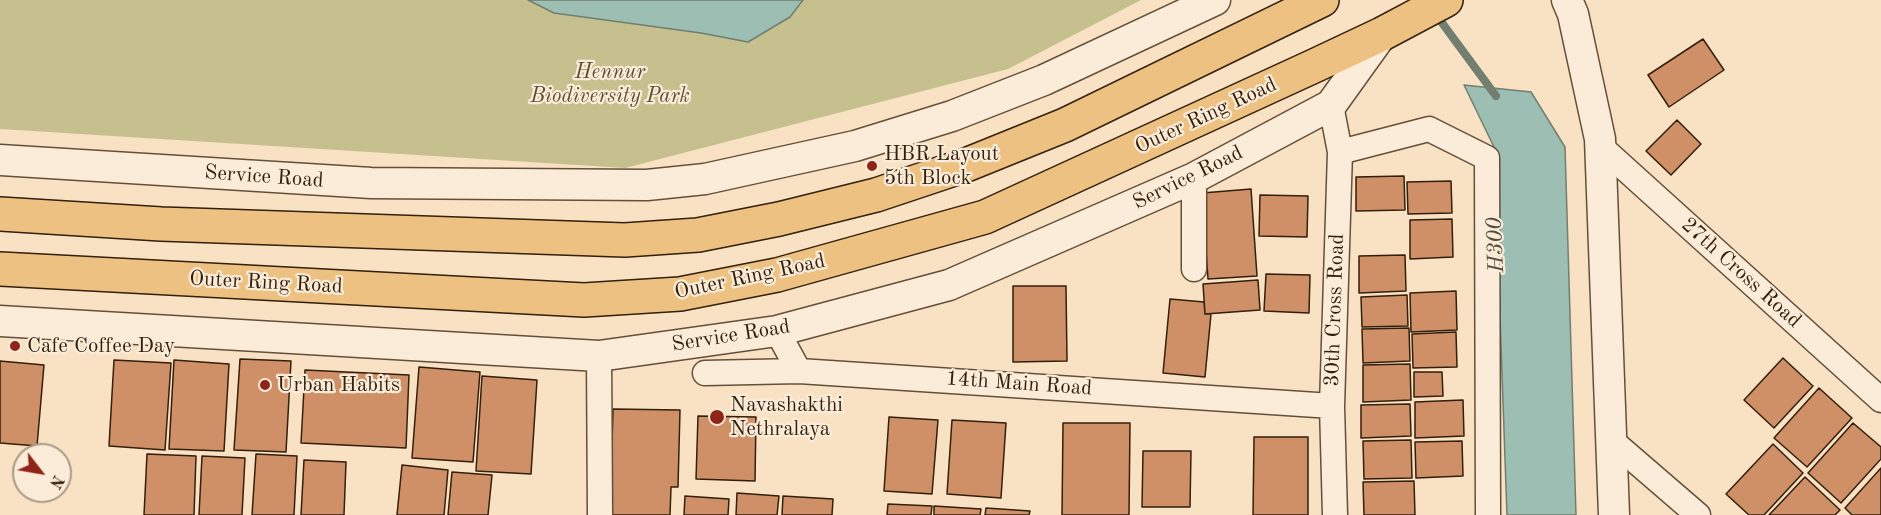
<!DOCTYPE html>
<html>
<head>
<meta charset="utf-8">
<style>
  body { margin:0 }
  #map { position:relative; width:1881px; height:515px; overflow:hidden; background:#f8e2c3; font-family:"Old Standard TT",serif }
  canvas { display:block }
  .north { position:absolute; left:12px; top:443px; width:60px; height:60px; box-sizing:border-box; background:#faecd8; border:2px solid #aa9a86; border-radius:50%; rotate:121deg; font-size:16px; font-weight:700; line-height:24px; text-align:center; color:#321f0c }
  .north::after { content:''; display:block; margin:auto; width:21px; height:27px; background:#8f2418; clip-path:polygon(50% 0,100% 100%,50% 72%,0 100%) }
</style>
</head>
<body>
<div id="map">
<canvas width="1881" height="515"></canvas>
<div class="north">N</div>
</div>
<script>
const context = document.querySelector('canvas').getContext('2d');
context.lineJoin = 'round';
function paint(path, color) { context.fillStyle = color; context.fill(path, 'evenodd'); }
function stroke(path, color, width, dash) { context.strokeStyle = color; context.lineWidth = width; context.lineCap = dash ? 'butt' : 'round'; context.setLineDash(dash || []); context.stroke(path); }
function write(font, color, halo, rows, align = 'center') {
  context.font = font + ' "Old Standard TT",serif'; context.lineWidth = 4.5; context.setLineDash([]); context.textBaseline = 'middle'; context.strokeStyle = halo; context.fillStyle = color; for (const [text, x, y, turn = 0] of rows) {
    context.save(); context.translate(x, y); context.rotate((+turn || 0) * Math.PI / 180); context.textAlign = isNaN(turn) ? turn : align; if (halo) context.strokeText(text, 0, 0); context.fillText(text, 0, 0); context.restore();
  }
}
paint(new Path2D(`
  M0 0H1141L1008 69 625 168 0 129Z`), '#c5c08e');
const water = new Path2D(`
  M528 0H803L790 17 748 42 701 33 554 13Z
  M1464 85 1531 92 1565 147 1576 515H1507L1494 147Z`);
paint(water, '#9dbeb2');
stroke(water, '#727e70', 1.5);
stroke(new Path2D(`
  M1434 12 1496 96`), '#727e70', 8);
const building = new Path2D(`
  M1703 39 1724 70 1669 107 1648 75Z
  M1677 120 1701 144 1671 175 1646 151Z
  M1404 176 1405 210 1356 211V177Z
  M1451 181 1452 213 1408 214 1407 182Z
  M1251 189 1257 276 1208 279 1202 193Z
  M1260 195 1308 196 1307 237 1259 236Z
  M1452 219 1453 257 1410 259V220Z
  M1405 255 1406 291 1359 293V256Z
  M1266 274 1310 275 1309 313 1264 311Z
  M1258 280 1260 310 1205 314 1203 284Z
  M1013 286H1066L1067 361 1013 362Z
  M1456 291 1457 330 1411 332 1410 293Z
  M1407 295 1408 326 1362 327 1361 297Z
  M1170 299 1204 302 1205 314H1211L1205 377 1163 373Z
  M1409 328 1410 361 1363 363 1362 329Z
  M1456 332 1457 367 1413 368 1412 334Z
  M1783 358 1813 386 1774 428 1744 400Z
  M240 359 291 361 286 452 234 450Z
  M114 360 171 363 165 450 109 446Z
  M174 360 229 364 224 451 169 449Z
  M0 361 44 365 37 446 0 443Z
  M1410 364 1411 400 1363 402V365Z
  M419 367 480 372 473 462 412 458Z
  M305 370 409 375 406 448 301 443Z
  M1414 372H1442L1443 396 1414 397Z
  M482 376 537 380 531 474 476 471Z
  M1819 388 1852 418 1807 467 1774 438Z
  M1463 400 1464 436 1415 438V402Z
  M1410 404 1411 436 1361 438V405Z
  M613 409 680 410 678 487H671L670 515H610Z
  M698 416 756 417 755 481 696 479Z
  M889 417 938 420 932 494 884 491Z
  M952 420 1006 423 1001 498 947 494Z
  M1063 423H1130L1129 515H1062Z
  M1853 423 1881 447V459L1841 503 1808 473Z
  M1254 437H1308V515H1253Z
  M1411 440 1412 478 1364 479 1363 441Z
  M1462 441 1463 476 1416 478 1415 442Z
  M1773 444 1803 473 1764 515H1749L1726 494Z
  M1143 451H1191L1190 507H1142Z
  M147 454 196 456 194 515H144Z
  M256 454 297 456 294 515H252Z
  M202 456 245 458 242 515H199Z
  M304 460 346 462 344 515H301Z
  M402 465 448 470 444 515H397Z
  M1881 468V515H1852L1845 508Z
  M452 472 492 475 488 515H448Z
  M1805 477 1840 510 1835 515H1769Z
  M1414 481 1415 515H1364L1363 482Z
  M737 493 779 496 777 515H736Z
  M685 496 729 499 728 515H684Z
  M783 496 833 499 832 515H782Z
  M888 504 932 506 931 515H887Z
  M934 506 981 509 980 515H934Z
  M986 508 1030 511 1029 515H985Z`);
paint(building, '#cf8f67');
stroke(building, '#321f0c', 1.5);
const minor = new Path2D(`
  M1331 105 1340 152 1332 406 1335 515
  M1600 146 1881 400
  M1340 152 1429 129 1487 158 1488 515
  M1194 178V269
  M777 331 799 371
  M599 356 600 515
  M705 373 799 371 1332 406
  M1611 440 1698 515`);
const tertiary = new Path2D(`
  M1567 0 1573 14 1600 139 1614 515
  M0 160 371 183 647 185 705 179 855 146 952 116 1044 80 1215 0
  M0 321 599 356 777 331 949 285 1194 178 1331 105 1382 34`);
const trunk = new Path2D(`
  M0 214 161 224 625 240 698 235 779 219 876 195 966 165 1065 125 1322 0
  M0 269 584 300 680 294 777 275 985 217 1314 66 1382 34 1446 0`);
stroke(minor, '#64503a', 27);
stroke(tertiary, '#64503a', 33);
stroke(trunk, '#321f0c', 36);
stroke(minor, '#faecd8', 24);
stroke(tertiary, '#faecd8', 30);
stroke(trunk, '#ecc182', 33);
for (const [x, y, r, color] of [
  [872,166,6,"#8f2418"],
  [15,346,6,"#8f2418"],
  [265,385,6,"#8f2418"],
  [717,417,8,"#8f2418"]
]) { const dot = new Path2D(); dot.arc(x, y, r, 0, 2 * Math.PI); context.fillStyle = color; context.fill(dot); stroke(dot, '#faecd8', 2); }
write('italic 21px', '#5e4f33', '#faecd8', [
  ["Hennur",610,72],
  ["Biodiversity Park",610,96]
]);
write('21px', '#321f0c', '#faecd8', [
  ["Outer Ring Road",1206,116,-25],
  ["Service Road",264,177,4],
  ["Service Road",1188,178,-26],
  ["27th Cross Road",1741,273,42],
  ["Outer Ring Road",750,277,-12],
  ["Outer Ring Road",266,283,3],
  ["30th Cross Road",1335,310,-88],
  ["Service Road",731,336,-9],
  ["14th Main Road",1019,384,4]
]);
write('21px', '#321f0c', '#faecd8', [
  ["HBR Layout",884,154],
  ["5th Block",884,178],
  ["Cafe Coffee Day",27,346],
  ["Urban Habits",277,385],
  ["Navashakthi",730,405],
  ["Nethralaya",730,429]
], 'left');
write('italic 22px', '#524f3e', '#faecd8', [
  ["H300",1496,245,-93]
]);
</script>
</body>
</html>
